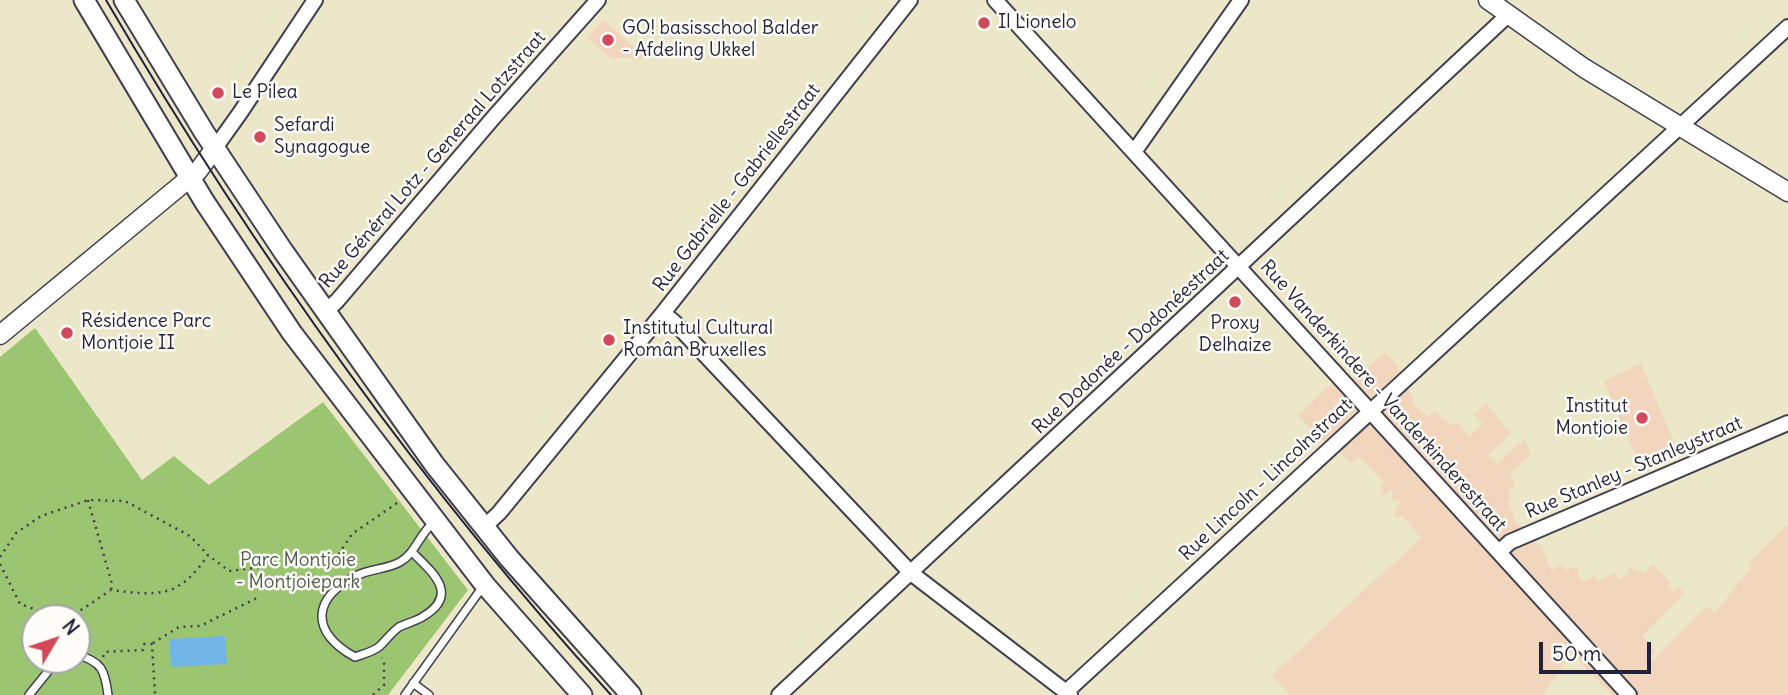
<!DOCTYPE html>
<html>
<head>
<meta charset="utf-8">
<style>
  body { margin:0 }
  #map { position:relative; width:1788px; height:695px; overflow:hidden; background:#ede7c9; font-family:Delius,sans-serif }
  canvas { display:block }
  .north { position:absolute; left:21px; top:604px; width:70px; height:70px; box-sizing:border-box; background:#fdfcf7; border:2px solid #a5a5ac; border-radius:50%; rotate:51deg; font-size:19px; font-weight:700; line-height:28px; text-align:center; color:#22223b }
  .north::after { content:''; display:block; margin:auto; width:24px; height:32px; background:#d1495b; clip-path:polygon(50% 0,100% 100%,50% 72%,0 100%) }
  .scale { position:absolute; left:1539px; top:642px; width:112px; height:32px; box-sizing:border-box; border:4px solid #22223b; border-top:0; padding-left:9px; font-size:21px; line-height:24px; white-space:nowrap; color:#22223b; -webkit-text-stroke:5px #fdfcf7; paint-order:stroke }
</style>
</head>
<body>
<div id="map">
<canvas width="1788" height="695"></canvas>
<div class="north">N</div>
<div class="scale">50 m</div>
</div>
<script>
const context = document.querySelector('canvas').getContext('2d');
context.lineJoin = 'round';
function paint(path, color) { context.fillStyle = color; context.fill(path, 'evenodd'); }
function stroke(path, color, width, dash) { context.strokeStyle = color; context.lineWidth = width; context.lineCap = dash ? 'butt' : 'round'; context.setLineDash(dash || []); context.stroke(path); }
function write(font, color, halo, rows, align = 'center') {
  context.font = font + ' Delius,sans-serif'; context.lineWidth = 5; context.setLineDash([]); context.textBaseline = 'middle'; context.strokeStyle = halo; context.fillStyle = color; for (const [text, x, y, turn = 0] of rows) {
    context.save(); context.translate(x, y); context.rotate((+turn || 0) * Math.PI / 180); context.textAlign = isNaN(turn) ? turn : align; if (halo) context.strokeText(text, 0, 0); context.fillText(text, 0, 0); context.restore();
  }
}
paint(new Path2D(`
  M603 20 627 41 647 58 639 60 624 57 612 59 587 38Z
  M1385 352 1396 364 1414 400 1413 402 1428 417 1435 411 1445 421 1447 420 1453 426 1458 422 1469 437 1483 424 1474 414 1486 403 1511 434 1488 455 1497 464 1525 439 1531 454 1510 473 1515 485 1508 492 1511 499 1508 501 1516 521 1541 547 1552 571 1560 564 1567 571 1575 566 1580 571 1577 574 1584 581 1595 576 1599 581 1616 572 1620 580 1629 572 1627 567 1644 573 1653 564 1670 582 1668 585 1674 592 1679 587 1684 593 1642 636 1656 651 1648 659 1651 662 1707 606 1715 613 1752 566 1749 563 1788 523V695H1612L1571 653 1544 695H1290L1272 675 1421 538 1401 515 1396 518 1393 515 1397 512 1395 509 1402 502 1399 499 1395 501 1391 497 1394 494 1390 490 1384 495 1381 493 1384 490 1380 486 1384 482 1364 461 1359 456 1352 463 1317 436 1298 415 1328 387 1359 376Z
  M1641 363 1678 452 1641 468 1604 381Z`), '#f1d5bd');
paint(new Path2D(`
  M35 328 142 480 174 456 209 485 323 402 468 590 388 695H0V357ZM35 618H77V660H35Z`), '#9cc572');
paint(new Path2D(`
  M225 636 227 664 171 667 169 639Z`), '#70b5e6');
const service = new Path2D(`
  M412 552C432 572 460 594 424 616 417 621 407 623 399 627 392 632 386 640 380 646 373 652 363 654 355 657 310 633 311 597 358 575 371 569 387 569 400 562 416 553 419 534 435 521
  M77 655C102 661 105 671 108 695
  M413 683 429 695
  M29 695 54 664 65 660
  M405 695 484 585`);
const minor = new Path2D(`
  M995 0 1629 695
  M215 148 240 113 315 0
  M1134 152 1241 0
  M325 312 337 301 494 117 598 0
  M663 313 674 322 911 573 1070 695
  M484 527 499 513 663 313 910 0
  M1499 552 1510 542 1788 423
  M1066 692 1788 27
  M779 695 1508 15`);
const tertiary = new Path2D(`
  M1488 0 1584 68 1788 192
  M0 335 198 171 215 148`);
const secondary = new Path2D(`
  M84 0 204 201 292 333 485 585 582 695
  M124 0 204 132 283 251 434 464 509 558 631 695`);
stroke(service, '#404050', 10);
stroke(minor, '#404050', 18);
stroke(tertiary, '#404050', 21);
stroke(secondary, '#404050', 23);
stroke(new Path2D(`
  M88 500 112 584 111 590
  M0 557 16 533 41 516 88 500 125 501 190 536 208 555
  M0 564 20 604 59 618
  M69 618 111 590C159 596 179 598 208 555L229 571 336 558 352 534 400 501
  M153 643 179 627 200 626 257 598
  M103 657 105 652 143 650 144 644H152L155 695
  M373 695 384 685V663L382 658`), '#404050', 2.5, [2, 5]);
stroke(service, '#fff', 7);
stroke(minor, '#fff', 14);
stroke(tertiary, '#fff', 18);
stroke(secondary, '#fff', 19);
stroke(new Path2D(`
  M106 0C251 248 417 482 611 695`), '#22223b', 2);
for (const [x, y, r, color] of [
  [984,23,7,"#d1495b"],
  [608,40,7,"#d1495b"],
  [218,93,7,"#d1495b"],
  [260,137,7,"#d1495b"],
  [1235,302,7,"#d1495b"],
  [67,333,7,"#d1495b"],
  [609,340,7,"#d1495b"],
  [1642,418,7,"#d1495b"]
]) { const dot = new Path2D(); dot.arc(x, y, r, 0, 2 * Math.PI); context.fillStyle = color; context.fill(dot); stroke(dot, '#fdfcf7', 2.5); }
write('19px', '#22223b', '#fdfcf7', [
  ["Il Lionelo",998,23],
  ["GO! basisschool Balder",622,29],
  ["- Afdeling Ukkel",622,51],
  ["Le Pilea",232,93],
  ["Sefardi",274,126],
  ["Synagogue",274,148],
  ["Résidence Parc",81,322],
  ["Montjoie II",81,344],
  ["Proxy",1235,324,"center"],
  ["Delhaize",1235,346,"center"],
  ["Institutul Cultural",623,329],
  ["Român Bruxelles",623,351],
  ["Institut",1628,407,"right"],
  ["Montjoie",1628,429,"right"]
], 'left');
write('19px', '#22223b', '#fdfcf7', [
  ["Rue Général Lotz - Generaal Lotzstraat",433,160,-49],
  ["Rue Gabrielle - Gabriellestraat",737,188,-52],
  ["Rue Dodonée - Dodonéestraat",1131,342,-43],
  ["Rue Vanderkindere - Vanderkinderestraat",1383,396,48],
  ["Rue Stanley - Stanleystraat",1634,468,-23],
  ["Rue Lincoln - Lincolnstraat",1266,480,-43]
]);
write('19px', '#4d5b4e', '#fdfcf7', [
  ["Parc Montjoie",298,561],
  ["- Montjoiepark",298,583]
]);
</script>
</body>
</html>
